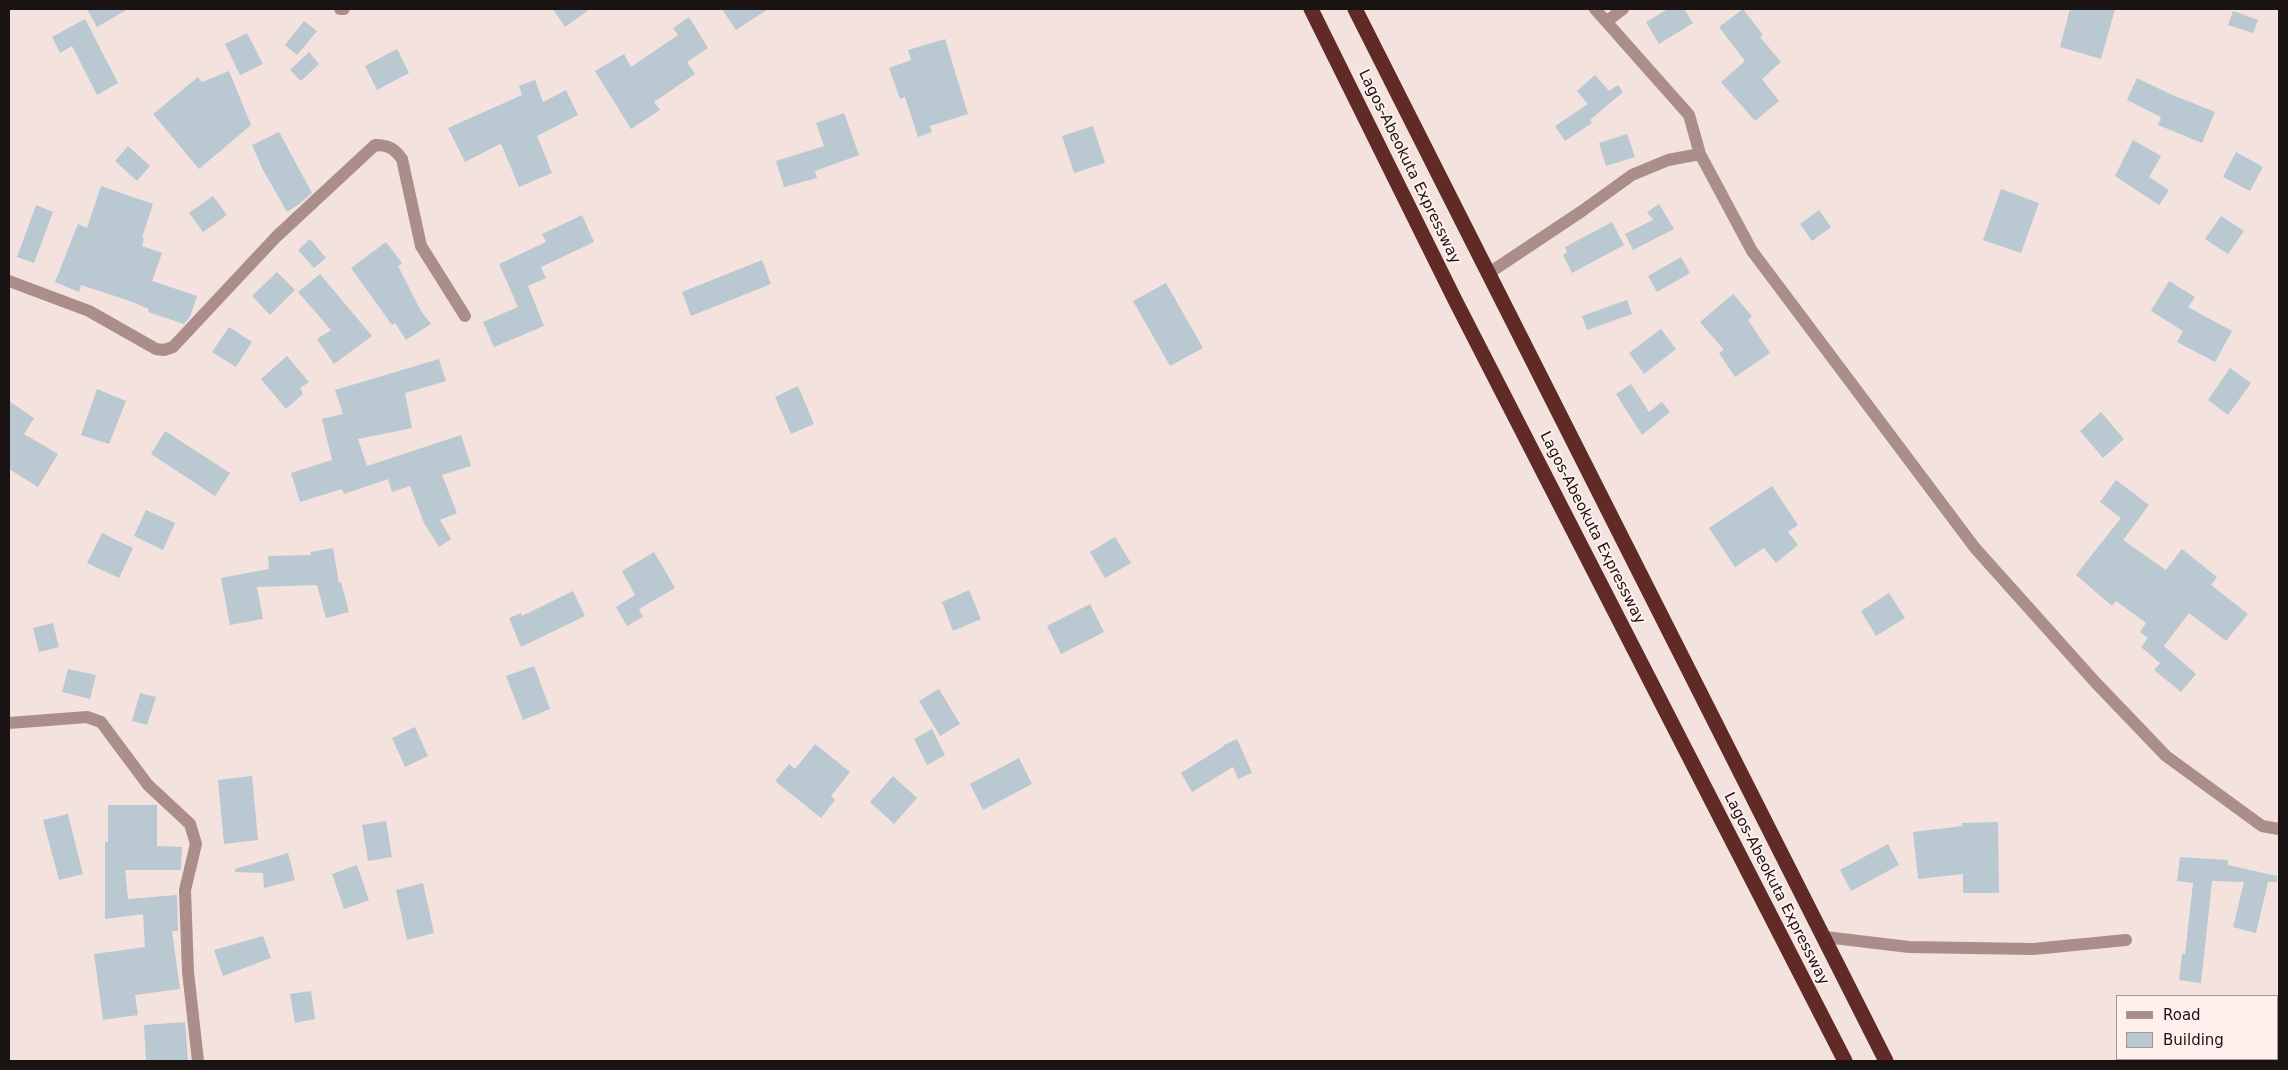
<!DOCTYPE html>
<html>
<head>
<meta charset="utf-8">
<style>
  body { margin:0 }
  #map { position:relative; width:2288px; height:1070px; overflow:hidden; background:#f4e2df; font-family:"DejaVu Sans",sans-serif }
  canvas { display:block }
  .frame { position:absolute; inset:0; border:10px solid #191312; pointer-events:none }
  .legend { position:absolute; left:2116px; top:995px; width:162px; height:65px; box-sizing:border-box; background:#fff0ee; border:1px solid #a39896; margin:0; padding:6px 9px; list-style:none; font-size:15px; color:#191312 }
  .legend li { display:flex; align-items:center; gap:10px; height:25px }
  .legend b { width:25px; border:1px solid #a39896 }
</style>
</head>
<body>
<div id="map">
<canvas width="2288" height="1070"></canvas>
<div class="frame"></div>
<ul class="legend">
<li><b style="height:6px;background:#ab8d8a"></b>Road</li>
<li><b style="height:14px;background:#b9c8d1"></b>Building</li>
</ul>
</div>
<script>
const context = document.querySelector('canvas').getContext('2d');
context.lineJoin = 'round';
function paint(path, color) { context.fillStyle = color; context.fill(path, 'evenodd'); }
function stroke(path, color, width, dash) { context.strokeStyle = color; context.lineWidth = width; context.lineCap = dash ? 'butt' : 'round'; context.setLineDash(dash || []); context.stroke(path); }
function write(font, color, halo, rows, align = 'center') {
  context.font = font + ' "DejaVu Sans",sans-serif'; context.lineWidth = 4; context.setLineDash([]); context.textBaseline = 'middle'; context.strokeStyle = halo; context.fillStyle = color; for (const [text, x, y, turn = 0] of rows) {
    context.save(); context.translate(x, y); context.rotate((+turn || 0) * Math.PI / 180); context.textAlign = isNaN(turn) ? turn : align; if (halo) context.strokeText(text, 0, 0); context.fillText(text, 0, 0); context.restore();
  }
}
paint(new Path2D(`
  M87 9H128L97 27Z
  M553 9H590L565 27Z
  M722 9H768L736 30Z
  M1668 9H1684L1693 23 1659 44 1646 22Z
  M1743 9 1763 35 1760 37 1781 62 1762 79 1779 101 1755 121 1721 82 1745 61 1719 27Z
  M2070 9H2115L2101 59 2060 47Z
  M2233 11 2258 20 2253 33 2228 25Z
  M689 17 708 48 687 62 695 74 654 102 660 110 631 129 595 71 624 54 631 67 678 35 673 28Z
  M85 19 118 83 97 95 72 46 60 53 52 37Z
  M304 21 317 31 297 55 285 45Z
  M247 33 263 64 240 75 225 44Z
  M945 39 968 114 930 126 932 132 918 137 905 97 900 99 889 68 911 60 908 50Z
  M397 49 409 73 377 90 365 66Z
  M309 52 319 64 301 81 290 70Z
  M229 71 251 125 199 169 153 114 198 77 202 82Z
  M1595 75 1609 91 1618 85 1623 92 1590 120 1592 123 1565 141 1555 126 1588 104 1577 91Z
  M2137 78 2170 94 2215 112 2202 143 2158 125 2161 117 2127 100Z
  M535 80 543 102 566 90 578 115 537 136 552 173 519 187 502 146 500 144 465 162 448 128 522 95 519 86Z
  M844 113 859 155 815 171 817 178 784 187 776 161 824 146 816 123Z
  M1093 126 1105 163 1074 173 1062 136Z
  M279 132 312 193 298 205 287 212 263 170 252 145Z
  M1627 134 1635 157 1606 166 1599 143Z
  M2133 140 2161 156 2149 177 2169 190 2159 205 2115 176Z
  M128 146 150 166 137 181 115 161Z
  M2236 152 2263 167 2250 191 2223 177Z
  M101 186 153 204 142 238H144L142 246 162 253 152 281 197 296 190 317 184 324 148 312 149 309 127 300 81 285 79 292 55 282 78 224 87 228Z
  M2001 189 2039 203 2021 253 1983 240Z
  M213 196 227 215 203 232 189 213Z
  M1659 204 1674 229 1633 250 1625 234 1653 220 1647 212Z
  M36 205 53 212 34 263 17 257Z
  M1819 210 1831 227 1812 241 1800 224Z
  M582 215 594 242 541 267 546 278 528 286 544 326 494 347 483 322 518 307 499 264 546 242 542 234Z
  M2221 216 2244 231 2228 254 2205 239Z
  M1612 222 1624 245 1572 273 1563 255 1567 252 1565 247Z
  M310 239 326 258 314 268 298 250Z
  M386 242 402 263 398 266 421 311 431 324 406 340 395 323 392 325 351 268Z
  M1681 257 1690 273 1657 292 1648 276Z
  M762 260 771 284 691 316 682 292Z
  M277 272 295 290 270 315 252 296Z
  M320 274 372 336 334 364 317 339 331 330 298 292Z
  M2169 281 2195 297 2188 307 2232 331 2215 362 2177 342 2183 331 2151 311Z
  M1166 283 1203 348 1170 366 1133 301Z
  M1733 294 1752 316 1748 320 1770 353 1735 377 1719 353 1724 350 1700 322Z
  M1627 300 1632 314 1587 330 1582 316Z
  M229 327 252 342 236 367 212 352Z
  M1661 329 1676 349 1644 374 1629 353Z
  M287 356 309 382 300 388 303 394 286 409 261 379Z
  M439 359 446 381 405 393 412 428 358 439 367 466 461 435 471 466 442 475 457 513 440 520 451 539 439 547 424 523 410 486 392 492 388 479 344 494 342 489 300 502 291 473 332 460 322 419 343 414 335 390Z
  M2230 368 2251 383 2228 415 2208 400Z
  M1631 384 1649 412 1662 402 1670 412 1642 435 1616 394Z
  M798 386 814 424 791 434 775 397Z
  M97 389 126 401 109 444 81 435Z
  M9 401 34 418 24 434 58 454 38 487 9 469Z
  M2101 412 2124 439 2103 458 2080 431Z
  M165 431 230 473 215 496 151 454Z
  M2116 480 2149 505 2123 540 2166 570 2182 549 2217 577 2211 585 2248 614 2226 641 2189 613 2164 646 2196 674 2181 692 2154 670 2160 663 2141 647 2148 638 2140 632 2146 623 2116 601 2112 606 2076 575 2121 518 2100 502Z
  M1772 486 1798 525 1788 532 1798 545 1776 563 1764 548 1735 567 1709 528Z
  M146 510 175 523 163 550 134 536Z
  M102 533 133 548 119 578 87 563Z
  M1115 537 1131 563 1105 578 1090 552Z
  M333 548 339 583 341 582 349 612 326 618 317 585 257 587 263 619 230 625 221 578 269 569 268 556 311 555 310 552Z
  M654 552 675 588 639 609 643 617 627 626 616 607 635 595 622 571Z
  M969 590 981 619 953 631 942 602Z
  M573 591 585 616 521 647 509 618 521 613 522 616Z
  M1889 593 1905 618 1876 636 1861 611Z
  M1090 604 1104 632 1061 654 1047 626Z
  M53 623 59 647 39 652 33 628Z
  M534 666 550 709 523 720 506 676Z
  M68 669 96 675 90 699 62 692Z
  M939 689 960 724 940 736 919 701Z
  M140 693 156 697 147 725 132 721Z
  M415 727 428 756 405 767 392 738Z
  M932 729 945 755 927 765 914 739Z
  M1237 739 1252 773 1238 779 1233 767 1192 792 1181 773 1224 746V745Z
  M815 744 850 772 831 796 835 800 821 818 775 781 789 764 795 769Z
  M1019 758 1032 784 983 810 970 784Z
  M252 776 258 840 224 844 218 780Z
  M893 776 917 798 894 824 870 802Z
  M108 805H157V846L182 847 181 870H125L128 899 177 895 178 931H172L180 989 135 995 138 1015 103 1020 94 954 145 947 143 914 105 919V842H108Z
  M68 814 83 874 59 880 43 820Z
  M386 821 392 857 368 861 362 825Z
  M1998 822 1999 893H1963V874L1918 879 1913 832 1962 826V823Z
  M1888 844 1899 865 1851 891 1840 870Z
  M288 853 295 880 264 888 263 873 235 872V869Z
  M2180 857 2228 860V865L2277 876V882H2268L2256 933 2233 927 2244 882 2212 881 2201 983 2179 980 2182 954H2185L2193 883 2177 881Z
  M357 865 369 900 344 909 332 874Z
  M423 883 434 933 407 940 396 890Z
  M263 936 271 958 223 976 214 950Z
  M311 991 315 1019 295 1023 290 994Z
  M185 1022 188 1061H146L144 1025Z`), '#b9c8d1');
stroke(new Path2D(`
  M340 9H344
  M1595 9 1689 115 1700 154 1752 251 1975 548 2096 683 2166 756 2262 826 2279 829
  M1607 21 1623 9
  M1489 273 1582 211 1632 175 1668 160 1700 154
  M9 281 89 311 156 349 164 350 173 347 276 237 375 145C388 145 394 148 402 159L421 246 465 316
  M9 723 87 717 101 722 148 785 190 824 196 844 185 890 188 972 198 1061
  M1825 937 1909 947 2033 949 2126 940`), '#ab8d8a', 12);
stroke(new Path2D(`
  M1311 9 1455 300 1845 1061
  M1355 9 1886 1061`), '#602a26', 15);
write('15px', '#191312', '#fff0ee', [
  ["Lagos-Abeokuta Expressway",1409,167,64],
  ["Lagos-Abeokuta Expressway",1592,528,63],
  ["Lagos-Abeokuta Expressway",1776,889,63]
]);
</script>
</body>
</html>
